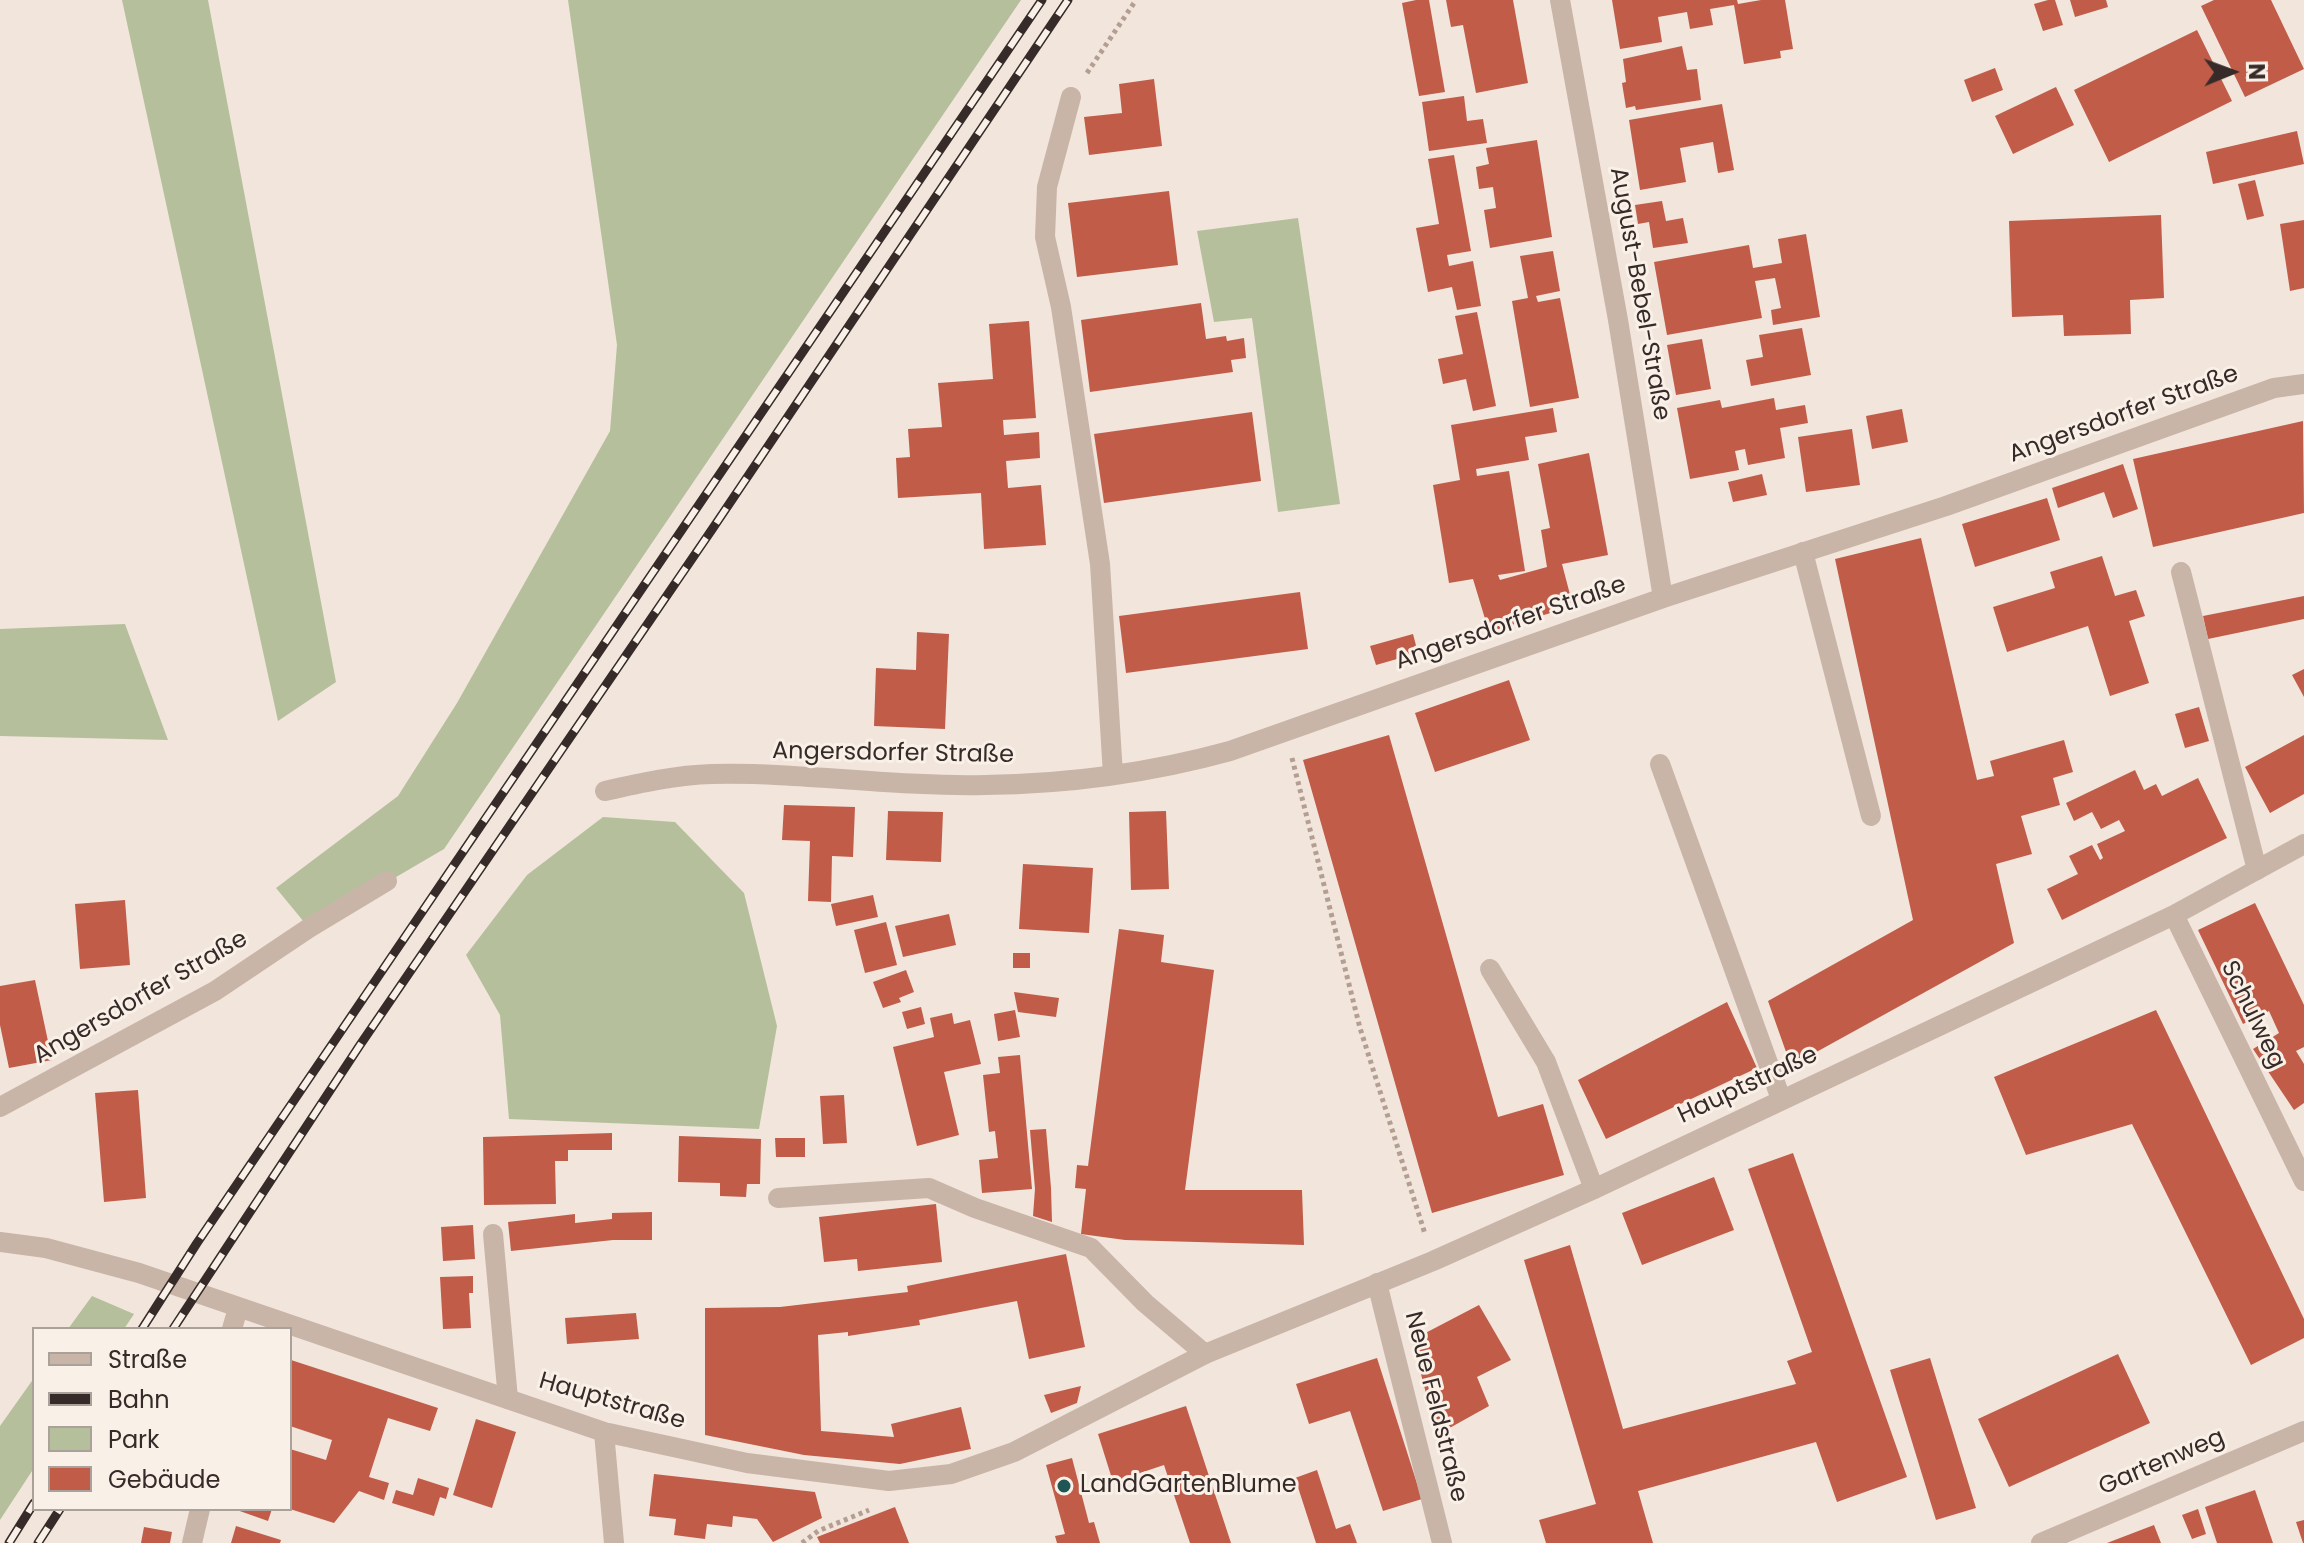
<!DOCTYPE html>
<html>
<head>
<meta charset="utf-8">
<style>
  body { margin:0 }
  #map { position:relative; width:2304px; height:1543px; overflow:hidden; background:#f1e5dc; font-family:Poppins,sans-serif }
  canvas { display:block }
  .legend { position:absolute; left:32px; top:1327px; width:260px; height:184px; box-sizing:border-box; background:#f9f0e8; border:2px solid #aba19b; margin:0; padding:10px 14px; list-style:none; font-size:24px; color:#362b28 }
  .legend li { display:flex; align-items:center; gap:16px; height:40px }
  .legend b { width:40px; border:2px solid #aba19b }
  .north { position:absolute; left:2192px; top:32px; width:80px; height:80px; -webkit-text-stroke:6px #f9f0e8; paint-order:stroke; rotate:89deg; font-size:22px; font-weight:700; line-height:32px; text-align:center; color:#362b28 }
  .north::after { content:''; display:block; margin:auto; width:28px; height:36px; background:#362b28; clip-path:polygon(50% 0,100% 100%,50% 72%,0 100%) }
</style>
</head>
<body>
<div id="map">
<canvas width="2304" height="1543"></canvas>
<ul class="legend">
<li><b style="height:10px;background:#c9b4a8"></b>Straße</li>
<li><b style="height:10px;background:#362b28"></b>Bahn</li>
<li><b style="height:22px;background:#b6bf9c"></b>Park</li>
<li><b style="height:22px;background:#c15c49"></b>Gebäude</li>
</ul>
<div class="north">N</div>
</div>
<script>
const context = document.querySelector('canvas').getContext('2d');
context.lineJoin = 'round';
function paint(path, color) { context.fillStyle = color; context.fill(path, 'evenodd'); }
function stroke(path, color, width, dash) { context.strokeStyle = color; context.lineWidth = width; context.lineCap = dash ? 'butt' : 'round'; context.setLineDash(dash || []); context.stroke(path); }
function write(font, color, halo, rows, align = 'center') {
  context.font = font + ' Poppins,sans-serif'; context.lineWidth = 6; context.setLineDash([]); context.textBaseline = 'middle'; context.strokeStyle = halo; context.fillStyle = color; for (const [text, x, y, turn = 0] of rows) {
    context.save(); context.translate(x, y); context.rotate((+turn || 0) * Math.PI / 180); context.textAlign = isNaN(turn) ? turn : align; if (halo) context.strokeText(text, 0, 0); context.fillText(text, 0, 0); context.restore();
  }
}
paint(new Path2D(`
  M122 0H208L336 682 278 721Z
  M568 0H1021L444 849 309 928 276 888 398 796 457 703 610 431 617 345Z
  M1298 218 1340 504 1278 512 1252 318 1214 322 1197 231Z
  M125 624 168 740 0 736V629Z
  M603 817 675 822 744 893 777 1026 759 1129 509 1119 500 1015 466 955 527 875Z
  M92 1296 134 1314 124 1329H68Z
  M34 1378V1468L0 1520V1426Z`), '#b6bf9c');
paint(new Path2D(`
  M1416 0H1429L1445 92 1419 96 1402 3Z
  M1446 0H1513L1528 83 1476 93 1463 25 1451 27Z
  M1612 0H1737L1738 4 1761 0H1785L1793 49 1780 51 1781 58 1744 64 1734 5 1710 9 1713 25 1690 29 1687 12 1658 17 1662 42 1620 49Z
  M2048 0H2055L2063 25 2043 31 2034 4Z
  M2070 0H2106L2108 7 2075 17Z
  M2214 0H2271L2304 69 2245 97 2201 6Z
  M2197 30 2232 101 2109 162 2074 90Z
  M1682 46 1687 70 1697 69 1701 100 1636 110 1635 106 1626 108 1622 83 1626 82 1623 59Z
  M1995 68 2003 90 1972 102 1964 80Z
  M1154 79 1162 146 1089 155 1084 117 1122 113 1119 84Z
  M2056 87 2074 125 2013 154 1995 116Z
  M1464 96 1467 121 1483 119 1487 143 1429 151 1422 102Z
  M1722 104 1734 170 1718 173 1713 142 1680 148 1686 182 1640 190 1629 120Z
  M2297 131 2304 164 2213 184 2206 152Z
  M1537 140 1552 237 1490 248 1484 210 1496 208 1493 187 1479 189 1476 167 1489 164 1486 148Z
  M1454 155 1471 251 1447 255 1449 266 1473 261 1481 306 1457 310 1452 287 1428 292 1416 228 1439 224 1428 159Z
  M2255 180 2264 216 2247 220 2238 184Z
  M1169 191 1178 265 1077 277 1068 203Z
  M1662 201 1666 221 1683 218 1688 243 1653 248 1649 222 1638 224 1635 205Z
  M2161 215 2164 298 2130 300 2131 334 2064 336 2063 315 2012 317 2009 221Z
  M2304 220V288L2290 291 2280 224Z
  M1806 234 1820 317 1773 325 1771 310 1781 308 1775 278 1755 281 1762 318 1667 335 1654 262 1749 245 1753 268 1782 263 1778 239Z
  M1553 251 1560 291 1536 296 1538 302 1560 298 1579 398 1530 407 1512 301 1528 298 1520 256Z
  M1201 303 1206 339 1226 336 1227 341 1244 338 1246 358 1231 360 1233 372 1090 392 1081 320Z
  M1477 312 1496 406 1473 411 1466 379 1443 384 1438 359 1463 354 1455 316Z
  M1029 321 1036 418 1003 420 1004 435 1039 432 1040 458 1006 461 1008 488 1041 485 1046 545 984 549 981 493 898 498 896 458 910 457 908 429 942 427 938 383 993 379 989 324Z
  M1802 328 1811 375 1751 386 1746 360 1763 357 1759 335Z
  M1702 339 1711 389 1676 395 1667 345Z
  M1774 398 1776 410 1805 405 1808 423 1780 428 1785 458 1748 465 1745 449 1735 451 1739 470 1690 479 1677 408 1720 400 1722 408Z
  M1553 408 1557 432 1525 437 1529 460 1476 469 1477 476 1509 471 1525 571 1498 575 1500 580 1547 567 1541 530 1550 528 1538 464 1589 453 1608 555 1562 564 1573 606 1489 632 1473 579 1449 583 1433 485 1460 480 1451 425Z
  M1902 409 1908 442 1872 449 1866 416Z
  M1252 412 1261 481 1104 503 1094 434Z
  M2303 421 2304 513 2153 547 2133 459Z
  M1852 429 1860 485 1806 492 1798 437Z
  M2123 464 2138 509 2113 518 2104 492 2058 508 2052 488Z
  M1762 474 1767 495 1733 502 1728 482Z
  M2047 498 2060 540 1975 567 1962 524Z
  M1921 538 1977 780 1994 776 1990 761 2064 740 2073 772 2053 778 2060 805 2021 816 2032 854 1996 864 2014 943 1791 1066 1768 1001 1913 920 1835 559Z
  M2102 556 2115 596 2136 590 2145 616 2129 621 2149 683 2110 696 2088 626 2007 652 1993 607 2055 588 2050 572Z
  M1300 592 1308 649 1126 673 1119 616Z
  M2304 596V619L2208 639 2203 616Z
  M917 632 949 634 945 729 874 726 876 668 916 670Z
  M1413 634 1418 653 1376 665 1370 646Z
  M2304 669V697L2292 675Z
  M1509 680 1530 740 1435 772 1415 713Z
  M2199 707 2209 741 2185 748 2175 714Z
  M1389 735 1498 1117 1543 1104 1564 1175 1432 1213 1303 760Z
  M2304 735V794L2270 813 2245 767Z
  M2135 770 2144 790 2156 784 2162 796 2198 778 2227 838 2062 920 2047 889 2078 874 2069 856 2092 845 2100 860 2103 858 2097 844 2125 831 2119 820 2101 829 2092 812 2074 821 2066 803Z
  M784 805 855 807 853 857 832 856 831 902 808 901 810 841 782 840Z
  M888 811 943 812 941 862 886 860Z
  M1166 811 1169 889 1131 890 1129 812Z
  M1023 864 1093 868 1089 933 1019 929Z
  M873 895 878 917 836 926 831 904Z
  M125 900 130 965 80 969 75 904Z
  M2255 903 2304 1005V1047L2296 1051 2304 1064V1103L2294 1110 2253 1049 2279 1033 2269 1011 2243 1024 2198 930Z
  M949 914 956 945 903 957 895 926Z
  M886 922 897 965 865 973 854 930Z
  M1119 929 1164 935 1161 962 1214 970 1185 1190H1302L1304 1245 1125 1240 1081 1234 1086 1189 1075 1188 1077 1165 1088 1166Z
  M1013 953H1030V968H1013Z
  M906 970 914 992 899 998 901 1002 883 1008 873 982Z
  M35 980 52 1060 9 1068 0 1025V986Z
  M1014 992 1059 998 1056 1017 1018 1012Z
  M1727 1002 1757 1068 1606 1139 1578 1080Z
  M921 1007 925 1024 907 1029 902 1012Z
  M1015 1010 1020 1037 998 1041 994 1014Z
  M2156 1010 2304 1319V1338L2251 1365 2132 1124 2026 1155 1994 1077Z
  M952 1013 954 1024 970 1020 981 1064 944 1072 959 1135 917 1146 893 1047 934 1037 930 1018Z
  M1020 1055 1032 1189 982 1193 979 1160 998 1158 995 1131 989 1132 983 1075 1000 1073 998 1057Z
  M138 1090 146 1198 104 1202 95 1093Z
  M844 1095 847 1143 823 1144 820 1096Z
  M1046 1129 1051 1188 1052 1222 1033 1216 1035 1189 1030 1130Z
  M612 1133V1150H568V1161H555L556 1204 484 1205 483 1137Z
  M679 1136 761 1139 760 1184H747L746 1197 720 1196V1183L678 1182Z
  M775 1138H805V1157H776Z
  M1793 1153 1907 1477 1837 1502 1816 1442 1638 1491 1653 1543H1546L1539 1520 1596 1504 1524 1260 1570 1245 1623 1429 1796 1384 1787 1361 1812 1352 1748 1169Z
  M1714 1177 1734 1230 1642 1265 1622 1213Z
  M936 1204 942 1262 858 1271 857 1259 824 1262 819 1217Z
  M652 1212V1240H613L511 1251 508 1222 575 1214V1223L612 1219V1213Z
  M473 1225 475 1259 443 1261 441 1227Z
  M1066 1254 1085 1347 1029 1359 1017 1301 919 1320 920 1325 848 1336V1332L818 1335 821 1431 894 1437 891 1424 961 1407 971 1449 900 1464 804 1455 705 1435V1308L780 1307 908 1292 907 1286Z
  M473 1276V1293H469L471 1328 443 1329 440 1277Z
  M1479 1305 1511 1360 1477 1377 1489 1406 1437 1435 1412 1340Z
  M636 1313 639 1339 567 1344 565 1318Z
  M2118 1354 2150 1423 2009 1487 1978 1419Z
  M1377 1358 1422 1499 1383 1511 1350 1411 1309 1424 1296 1384Z
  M1930 1358 1976 1508 1936 1520 1890 1370Z
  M291 1360 438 1408 430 1431 388 1418 369 1477 389 1483 384 1500 359 1491 334 1523 290 1509V1449L326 1460 332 1440 290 1426Z
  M1081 1386 1077 1403 1051 1413 1044 1395Z
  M1186 1406 1231 1543H1190L1164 1465 1113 1482 1098 1434Z
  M476 1419 516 1432 492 1508 453 1495Z
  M1072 1458 1089 1523 1094 1522 1100 1543H1057L1055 1536 1065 1534 1046 1465Z
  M1317 1470 1336 1529 1350 1524 1357 1543H1316L1295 1478Z
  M654 1474 815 1492 822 1518 773 1542 757 1519 733 1516 732 1527 707 1524 705 1539 674 1535 676 1519 649 1516Z
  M418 1478 449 1488 446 1499 440 1497 434 1516 392 1503 396 1490 413 1495Z
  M2255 1490 2273 1543H2217L2205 1507Z
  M895 1507 909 1543H820L817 1537Z
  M234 1509H272L268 1521Z
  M2198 1509 2206 1534 2192 1539 2182 1515Z
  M2304 1520V1543H2303L2296 1522Z
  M2154 1525 2161 1543H2107Z
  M236 1526 281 1540 280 1543H231Z
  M144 1527 172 1532 170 1543H141Z`), '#c15c49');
stroke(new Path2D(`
  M1087 73 1136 0
  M1292 758 1360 1028 1425 1234
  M802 1543 818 1531 869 1510`), '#b49e92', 5, [4, 4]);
stroke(new Path2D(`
  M1803 552 1871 816
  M2181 572 2257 870
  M1660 764 1781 1099
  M1490 969 1546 1062 1594 1189
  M778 1198 929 1188 975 1208 1091 1248 1145 1303 1205 1354
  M493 1234 508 1399`), '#c9b4a8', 20);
stroke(new Path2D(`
  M1560 0 1618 320 1663 598
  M1071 97 1047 187 1045 237 1061 307 1100 564 1113 775
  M605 791C640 783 676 775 712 774 803 772 894 787 985 785 1068 784 1150 773 1230 751L1663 598 1946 506 2274 388 2304 384
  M2174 915 2304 1181
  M0 1107 215 991 309 928 387 881
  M0 1242 46 1248 139 1273 604 1432 747 1463 889 1481 951 1474 1014 1452 1205 1354 1433 1261 1594 1189 2174 915 2304 844
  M1377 1283 1442 1543
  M232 1329 238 1308
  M604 1432 614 1543
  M192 1543 200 1509
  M2041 1543 2304 1431`), '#c9b4a8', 20);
const rail = new Path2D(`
  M142 1329 197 1243 1042 0
  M173 1329 360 1045 713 528 1068 0
  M9 1543 34 1503
  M38 1543 60 1509`);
stroke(rail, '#362b28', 9);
stroke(rail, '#f9f0e8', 6, [18]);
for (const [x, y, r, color] of [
  [1064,1486,8,"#1f5555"]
]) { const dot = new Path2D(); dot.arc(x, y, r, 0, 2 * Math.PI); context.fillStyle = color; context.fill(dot); stroke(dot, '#f9f0e8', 3); }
write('24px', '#362b28', '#f9f0e8', [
  ["August-Bebel-Straße",1639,294,80],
  ["Angersdorfer Straße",2124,415,-20],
  ["Angersdorfer Straße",1511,624,-19],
  ["Angersdorfer Straße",893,754,1],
  ["Angersdorfer Straße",141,998,-30],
  ["Schulweg",2252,1015,64],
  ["Hauptstraße",1748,1086,-25],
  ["Hauptstraße",612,1402,16],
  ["Neue Feldstraße",1435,1407,76],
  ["Gartenweg",2162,1463,-23]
]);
write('24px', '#362b28', '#f9f0e8', [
  ["LandGartenBlume",1080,1486]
], 'left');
</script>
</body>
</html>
